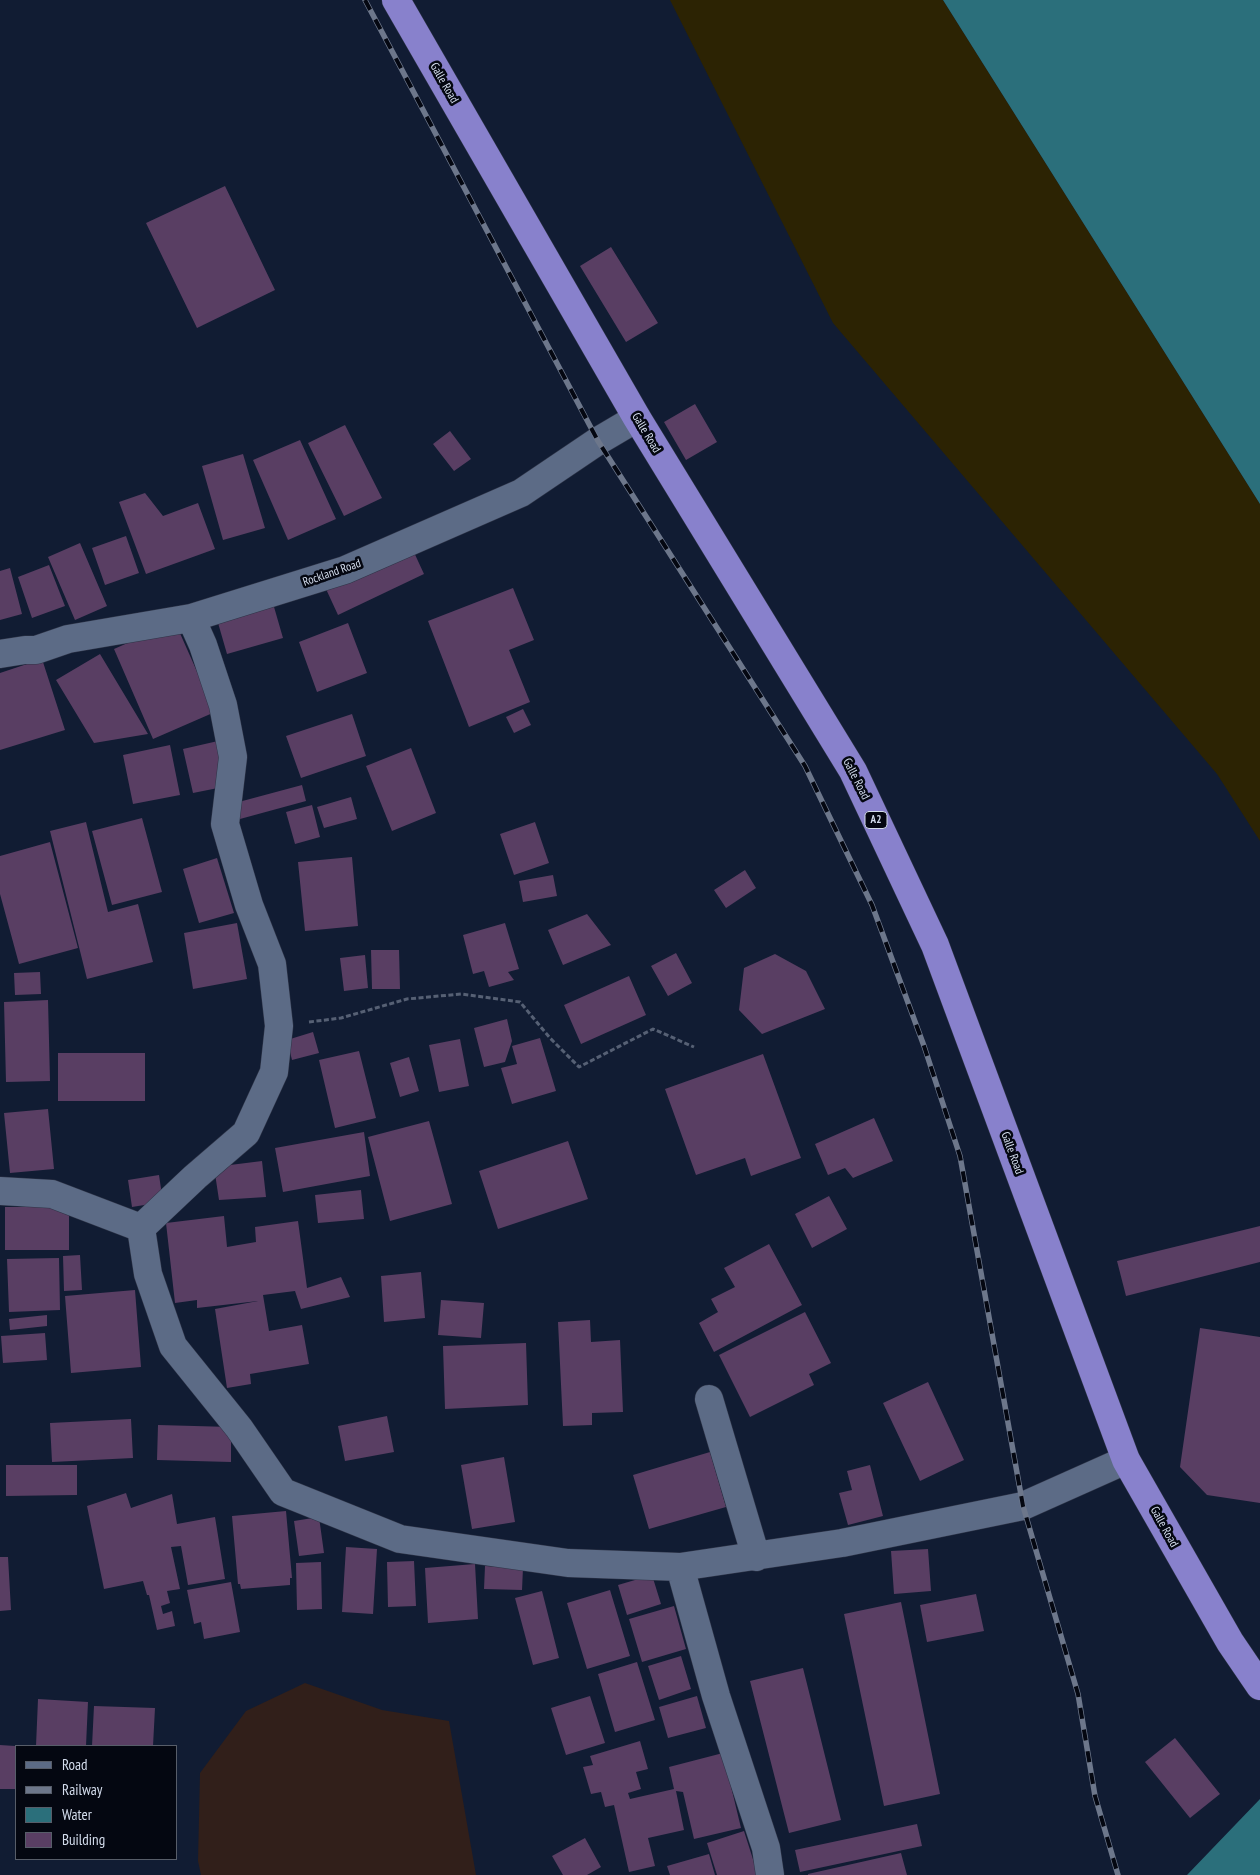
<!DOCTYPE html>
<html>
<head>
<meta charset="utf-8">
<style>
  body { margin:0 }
  #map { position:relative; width:1260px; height:1875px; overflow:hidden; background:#111c33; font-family:"PT Sans Narrow",sans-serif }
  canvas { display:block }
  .legend { position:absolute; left:15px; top:1745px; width:162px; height:115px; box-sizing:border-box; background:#040711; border:1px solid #575d69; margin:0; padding:6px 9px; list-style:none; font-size:15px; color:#d4dded }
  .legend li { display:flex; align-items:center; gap:10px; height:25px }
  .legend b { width:25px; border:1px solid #575d69 }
</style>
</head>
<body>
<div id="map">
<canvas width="1260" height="1875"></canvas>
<ul class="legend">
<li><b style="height:6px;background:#5c6b86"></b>Road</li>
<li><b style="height:6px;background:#6d778b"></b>Railway</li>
<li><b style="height:14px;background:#2b6f7b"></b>Water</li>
<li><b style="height:14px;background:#593e63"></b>Building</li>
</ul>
</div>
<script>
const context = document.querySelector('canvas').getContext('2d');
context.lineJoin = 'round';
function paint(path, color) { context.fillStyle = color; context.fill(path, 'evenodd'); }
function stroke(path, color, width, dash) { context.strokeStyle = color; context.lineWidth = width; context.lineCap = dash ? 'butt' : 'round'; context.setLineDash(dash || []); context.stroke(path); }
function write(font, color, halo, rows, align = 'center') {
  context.font = font + ' "PT Sans Narrow",sans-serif'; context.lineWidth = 5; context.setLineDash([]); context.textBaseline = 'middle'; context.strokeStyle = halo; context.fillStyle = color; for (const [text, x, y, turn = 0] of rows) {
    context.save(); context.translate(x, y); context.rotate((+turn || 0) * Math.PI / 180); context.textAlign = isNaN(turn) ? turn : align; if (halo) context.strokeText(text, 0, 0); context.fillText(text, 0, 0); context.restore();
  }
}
paint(new Path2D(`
  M305 1683 382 1710 449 1721 476 1875H201L198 1861 200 1773 246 1711Z`), '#311f1a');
paint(new Path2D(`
  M670 0H943L1260 504V841L1217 774 833 323Z`), '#2c2303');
paint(new Path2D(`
  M943 0H1260V504Z
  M1260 1799V1875H1187Z`), '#2b6f7b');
paint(new Path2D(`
  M225 186 275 290 197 328 146 223Z
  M611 247 658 323 626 342 580 266Z
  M695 404 717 442 686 460 664 422Z
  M345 425 382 498 344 516 308 443Z
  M450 431 471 459 454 471 433 444Z
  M300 440 336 519 288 540 253 460Z
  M243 454 265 528 223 540 202 466Z
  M145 493 163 516 198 503 215 549 146 574 119 502Z
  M406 535 424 574 338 615 320 576Z
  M126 536 139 573 105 585 92 548Z
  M80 543 107 606 75 620 48 557Z
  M49 565 65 606 32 618 18 577Z
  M10 568 22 614 0 620V571Z
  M513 588 534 640 509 650 530 702 469 727 428 621Z
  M270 593 283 638 227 654 214 609Z
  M175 622 215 712 153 739 114 649Z
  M348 623 367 673 317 692 299 642Z
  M100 654 148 734 94 743 56 680Z
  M42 659 65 730 0 750V673Z
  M523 709 531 725 514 733 506 717Z
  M352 714 366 756 301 778 286 736Z
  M218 741 228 786 193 793 183 749Z
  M170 745 180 795 133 804 123 755Z
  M411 748 436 813 392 831 366 766Z
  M302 785 306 801 240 819 235 803Z
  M351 797 357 819 324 828 317 807Z
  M312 805 320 837 295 844 286 812Z
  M142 818 162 892 112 905 92 831Z
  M86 822 108 912 138 904 153 962 87 979 50 831Z
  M535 822 549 863 514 875 500 834Z
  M50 842 78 948 19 964 0 894V856Z
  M352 857 358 926 305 931 298 862Z
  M217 858 234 913 199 923 183 869Z
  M745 870 756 888 726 908 714 890Z
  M553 875 557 896 523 902 519 881Z
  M587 914 611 945 563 965 548 930Z
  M237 923 247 979 193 989 184 933Z
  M505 923 519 969 508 972 514 980 489 987 484 971 473 974 463 935Z
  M371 950H399L400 989H372Z
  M676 953 692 983 668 996 651 966Z
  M775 954 806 971 825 1009 762 1034 739 1010 744 968Z
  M365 955 368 988 344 991 340 958Z
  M40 972 41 994 15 995 14 973Z
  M629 976 646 1015 581 1044 564 1005Z
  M48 1000 50 1081 6 1082 4 1002Z
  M507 1019 512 1041 505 1062 484 1067 474 1028Z
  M313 1032 319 1053 292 1060 287 1040Z
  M540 1038 556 1091 512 1104 501 1068 517 1064 512 1046Z
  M460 1039 469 1086 439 1092 429 1045Z
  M359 1051 376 1118 335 1128 319 1060Z
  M58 1053H145V1101H58Z
  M763 1054 801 1158 751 1176 745 1158 696 1175 665 1089Z
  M409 1057 419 1091 400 1097 390 1063Z
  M48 1109 54 1169 10 1173 4 1113Z
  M874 1118 893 1161 853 1178 845 1168 828 1175 815 1144Z
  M429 1121 452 1204 390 1221 368 1137Z
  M364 1132 370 1176 283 1192 275 1148Z
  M568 1141 588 1199 498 1229 479 1171Z
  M262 1161 266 1197 219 1200 214 1167Z
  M159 1175 163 1202 132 1207 128 1180Z
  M361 1190 364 1219 318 1223 315 1195Z
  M829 1196 847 1229 812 1248 795 1214Z
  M5 1207H69V1250H5Z
  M224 1216 227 1247 256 1242 255 1227 298 1221 307 1288 341 1277 350 1297 301 1309 295 1291 263 1295 269 1331 302 1325 309 1364 250 1374 251 1384 227 1388 215 1309 258 1301 197 1308V1300L175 1303 166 1223Z
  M1260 1226V1262L1126 1296 1117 1261Z
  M769 1244 802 1305 714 1352 699 1323 718 1312 711 1299 735 1287 724 1268Z
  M80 1255 82 1290 64 1291 63 1256Z
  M59 1258 60 1310 9 1312 7 1259Z
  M421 1272 425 1318 384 1322 381 1276Z
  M135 1290 141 1367 71 1373 65 1296Z
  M441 1300 484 1303 481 1338 438 1335Z
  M805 1312 831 1363 809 1374 814 1385 750 1417 719 1355Z
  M47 1315V1326L10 1330 9 1319Z
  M590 1320 591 1342 620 1340 623 1412 592 1413V1425L563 1426 558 1322Z
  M1200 1328 1260 1337V1503L1207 1495 1180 1467Z
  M45 1333 47 1360 3 1363 1 1336Z
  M526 1343 528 1405 445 1409 443 1346Z
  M928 1382 964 1460 920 1481 883 1403Z
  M387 1416 394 1452 345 1461 338 1426Z
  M131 1419 133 1458 52 1462 50 1423Z
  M158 1425 231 1427V1462L157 1460Z
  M710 1452 726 1507 649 1529 633 1475Z
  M504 1457 515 1522 472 1529 461 1465Z
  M6 1465H77V1495L6 1496Z
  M870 1465 883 1516 848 1525 839 1493 852 1490 847 1471Z
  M126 1493 131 1508 172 1494 177 1524 215 1517 225 1579 188 1585 181 1546 171 1547 180 1589 167 1591 170 1603 161 1606 163 1614 172 1611 175 1626 157 1630 149 1595H147L143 1581 104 1589 87 1506Z
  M286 1511 292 1578H290V1585L241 1589 240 1584H238L232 1516Z
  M319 1517 324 1553 299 1556 294 1521Z
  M346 1547 377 1549 373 1614 342 1612Z
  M928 1549 931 1591 894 1594 891 1551Z
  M0 1557H8L11 1610 0 1611Z
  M414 1561 416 1606 388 1607 387 1562Z
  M321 1562 322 1609 297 1610 296 1563Z
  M475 1564 478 1619 428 1623 425 1568Z
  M485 1566 523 1568 522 1590 484 1589Z
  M652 1575 661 1604 627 1615 618 1585Z
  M231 1582 240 1632 204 1639 201 1622 194 1624 187 1590Z
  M610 1590 630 1656 587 1669 567 1603Z
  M542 1591 559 1658 533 1665 515 1598Z
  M976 1594 984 1631 927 1642 920 1605Z
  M901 1602 940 1794 884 1806 844 1614Z
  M674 1606 686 1649 642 1662 629 1619Z
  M681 1656 691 1689 659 1700 648 1666Z
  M637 1662 655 1720 615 1732 598 1674Z
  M803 1668 841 1820 789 1833 750 1681Z
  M590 1696 605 1743 566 1755 551 1708Z
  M697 1696 706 1728 668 1738 659 1707Z
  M38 1699 88 1702 86 1746H36Z
  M94 1706 155 1708 153 1746H92Z
  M1175 1738 1220 1794 1190 1818 1145 1762Z
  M640 1741 648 1769 636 1772 641 1789 628 1793 630 1799 674 1789 669 1767 723 1753 741 1828 694 1839 683 1792 676 1791 684 1830 648 1838 655 1866 629 1872 614 1805 605 1807 601 1792 591 1794 583 1767 593 1765 590 1756Z
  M0 1745 15 1746V1789H0Z
  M917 1824 922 1846 800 1872 795 1850Z
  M744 1831 758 1875H717L707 1843Z
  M585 1838 601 1867 587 1875H563L552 1856Z
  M901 1853 907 1875H808V1874Z
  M709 1854 715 1875H670L667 1866Z`), '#593e63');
const minor = new Path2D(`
  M191 618 203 645 223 705 233 757 225 824 249 905 272 964 279 1026 274 1072 246 1133 195 1177 141 1228 148 1274 173 1346 239 1428 283 1492 400 1539 568 1563 680 1567 842 1543 1023 1506 1126 1460
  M0 654 25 650H36L68 639 191 618 345 570 521 493 598 441 637 418
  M0 1191 52 1194 141 1228
  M709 1399 756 1557
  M680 1567 716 1696 766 1848 770 1875`);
const highway = new Path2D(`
  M396 0 637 418 853 771 935 945 1126 1460 1230 1642 1260 1686`);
stroke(minor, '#2f3548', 29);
stroke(highway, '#2f3548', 29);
stroke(new Path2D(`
  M309 1022 341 1018 407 999 461 994 520 1002 550 1038 579 1067 653 1029 694 1047`), '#566074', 3, [5, 2.5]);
stroke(minor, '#5c6b86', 28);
stroke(highway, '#8881cc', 28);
const rail = new Path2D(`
  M365 0 598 441 805 766 872 905 924 1046 960 1156 1023 1506 1078 1694 1095 1796 1118 1875`);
stroke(rail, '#6d778b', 5.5);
stroke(rail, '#040711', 4, [11]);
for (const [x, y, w] of [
  [876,820,22]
]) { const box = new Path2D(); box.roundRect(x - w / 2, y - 8.5, w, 17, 4); context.fillStyle = '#040711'; context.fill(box); stroke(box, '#d4dded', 1); }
write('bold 11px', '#d4dded', null, [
  ["A2",876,820]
]);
write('12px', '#d4dded', '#040711', [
  ["Galle Road",444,83,60],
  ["Galle Road",646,433,59],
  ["Rockland Road",332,573,-19],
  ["Galle Road",856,779,63],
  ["Galle Road",1012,1153,70],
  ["Galle Road",1164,1527,61]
]);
</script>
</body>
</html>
